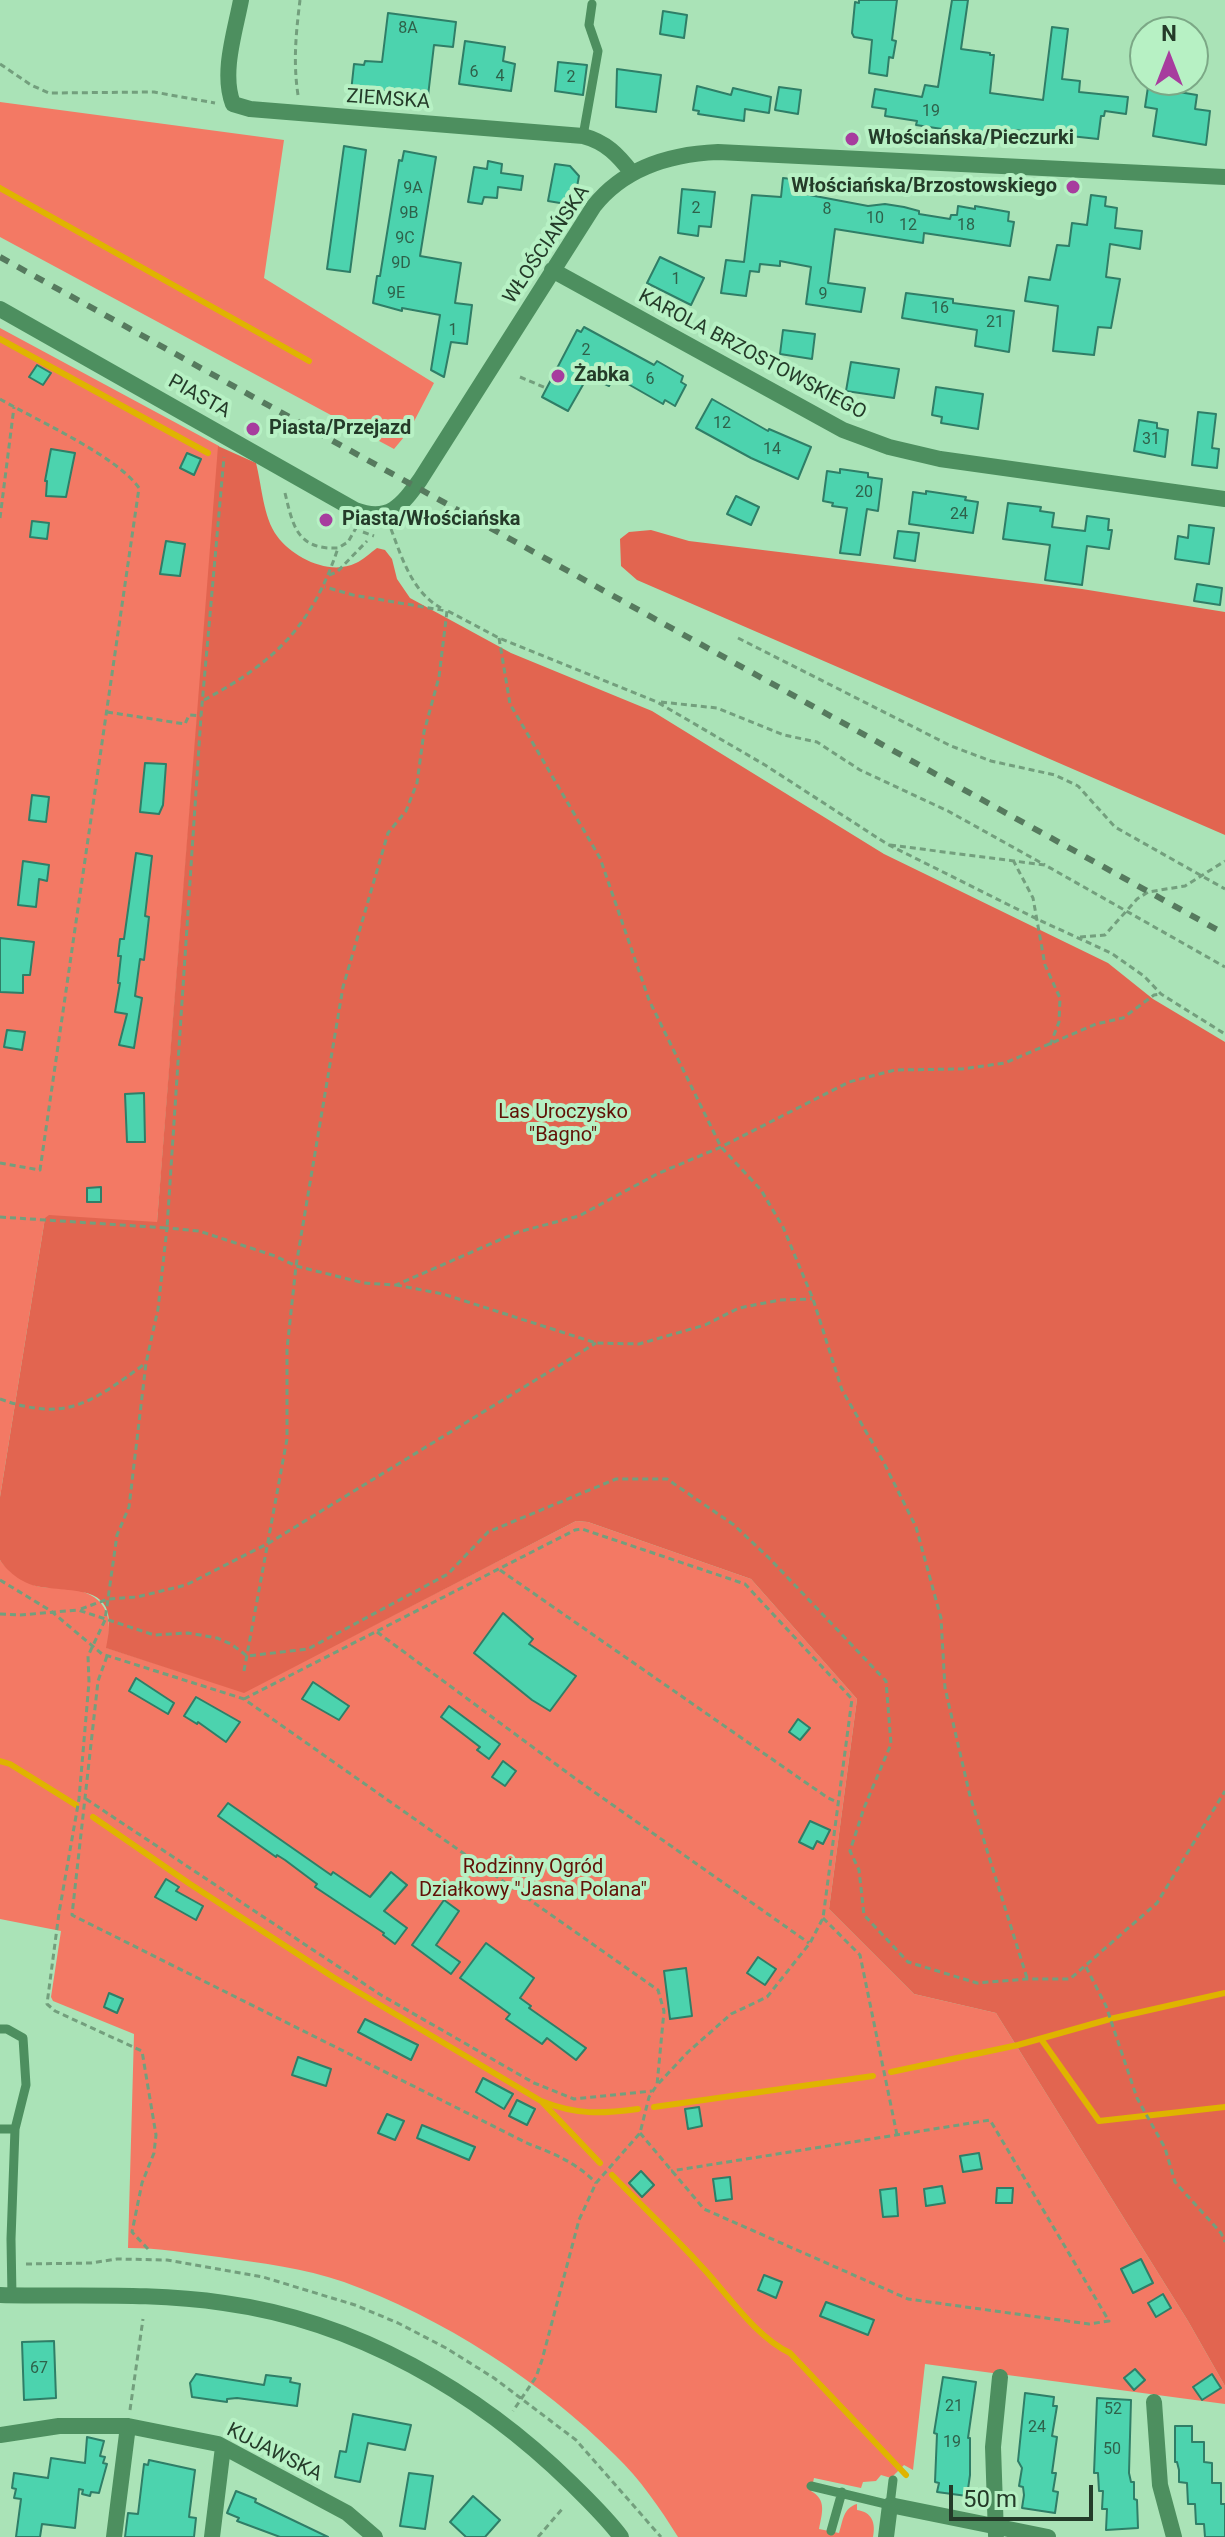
<!DOCTYPE html>
<html>
<head>
<meta charset="utf-8">
<style>
	body { margin:0 }
	#map { position:relative; width:1225px; height:2537px; overflow:hidden; background:#aae3b7; font-family:Roboto,sans-serif }
	canvas { display:block }
	.north { position:absolute; left:1129px; top:16px; width:80px; height:80px; box-sizing:border-box; background:#b7f1c4; border:2px solid #7ca886; border-radius:50%; rotate:0deg; font-size:22px; font-weight:700; line-height:32px; text-align:center; color:#243b29 }
	.north::after { content:''; display:block; margin:auto; width:28px; height:36px; background:#a73d9e; clip-path:polygon(50% 0,100% 100%,50% 72%,0 100%) }
	.scale { position:absolute; left:949px; top:2485px; width:144px; height:36px; box-sizing:border-box; border:4px solid #243b29; border-top:0; padding-left:10px; font-size:24px; line-height:28px; white-space:nowrap; color:#243b29; -webkit-text-stroke:6px #b7f1c4; paint-order:stroke }
</style>
</head>
<body>
<div id="map">
<canvas width="1225" height="2537"></canvas>
<div class="north">N</div>
<div class="scale">50 m</div>
</div>
<script>
const ctx = document.querySelector('canvas').getContext('2d');
ctx.lineJoin = 'round';
function paint(path, color) {
  ctx.fillStyle = color;
  ctx.fill(path, 'evenodd');
}
function strokePath(path, color, width, dash) {
  ctx.strokeStyle = color;
  ctx.lineWidth = width;
  ctx.lineCap = dash ? 'butt' : 'round';
  ctx.setLineDash(dash || []);
  ctx.stroke(path);
}
function write(font, color, halo, rows, align = 'center') {
  ctx.font = font + ' Roboto,sans-serif';
  ctx.lineWidth = 8;
  ctx.setLineDash([]);
  ctx.textBaseline = 'middle';
  ctx.strokeStyle = halo;
  ctx.fillStyle = color;
  for (const [text, x, y, turn = 0] of rows) {
    ctx.save();
    ctx.translate(x, y);
    ctx.rotate((+turn || 0) * Math.PI / 180);
    ctx.textAlign = isNaN(turn) ? turn : align;
    if (halo) ctx.strokeText(text, 0, 0);
    ctx.fillText(text, 0, 0);
    ctx.restore();
  }
}
const green = new Path2D(`
	M0,102L284,140L264,278L434,383L409,431L394,449L0,237Z
	M0,328L219,446L157,1223L45,1218L0,1497Z
	M576,1521L588,1522L751,1579L857,1699L829,1909L914,1994L996,2013L1188,2321L1225,2386V2404L925,2364L913,2470L904,2465L891,2478L881,2475L876,2481L863,2482L861,2488L814,2478L811,2491C827,2500 822,2513 819,2529L839,2533C843,2521 843,2508 857,2504V2510C872,2512 876,2523 873,2537H678C660,2508 640,2479 615,2455C542,2382 442,2317 344,2282C304,2268 260,2263 219,2257C188,2253 159,2248 128,2248L134,2034L53,2001L51,1997L61,1931L0,1919V1560C7,1571 28,1585 41,1587C47,1588 53,1587 59,1587C100,1591 115,1607 107,1648L244,1692Z`);
const forest = new Path2D(`
	M218,446L256,463C262,486 263,517 277,536C293,558 330,576 356,563C363,560 370,553 377,548L385,550L392,559L397,579L410,598L511,653L652,711L884,854L1108,963L1153,999L1225,1042V2386L1188,2321L996,2013L914,1994L829,1909L857,1699L751,1579L588,1522L576,1521L244,1693L106,1648C120,1586 85,1593 41,1587C25,1585 8,1573 0,1560V1497L45,1218L49,1215L157,1222Z
	M651,530L689,541L1082,589L1225,612V835L637,580L621,566L620,539L629,532Z`);
const stream = new Path2D(`
	M0,188L309,361
	M0,339L208,453
	M0,1761L10,1764L76,1805
	M93,1817L190,1884L333,1977L541,2101C577,2115 600,2114 638,2109
	M1041,2039L1099,2121L1225,2107
	M891,2072L1018,2045L1110,2019L1225,1993
	M543,2103L600,2163
	M654,2107L873,2076
	M612,2175C642,2206 674,2236 703,2268C729,2296 755,2336 790,2353L906,2475`);
const building = new Path2D(`
	M859,0H897L892,40L896,41L893,58L889,57L887,76L869,73L872,40L854,37L852,33L855,2L859,3Z
	M952,0H968L961,49L990,53V55H994L990,93L1043,100L1052,27L1068,29L1062,79L1080,81L1079,92L1128,97L1126,114L1105,111L1104,116H1101L1098,139L1015,130L1014,139L981,135L916,125L917,121L885,116L886,109L872,107L875,89L922,97L925,85L938,87Z
	M663,11L687,15L684,38L660,34Z
	M388,13L456,22L453,47L434,45L428,96L368,89V94L351,92L354,64L364,65L365,61L382,62Z
	M465,41L505,47L503,61L515,64L511,91L459,84Z
	M558,62L587,65L583,95L555,91Z
	M617,69L661,75L656,112L616,107Z
	M697,86L731,95L733,88L771,97L769,113L745,109L744,121L698,114L699,111L693,110Z
	M779,87L801,90L798,114L775,110Z
	M1148,87L1197,95L1195,109L1210,111L1206,145L1153,136L1157,109L1145,107Z
	M344,146L366,150L350,272L327,269Z
	M404,151L436,157L420,256L461,263L455,303L472,305L467,344L451,342L444,377L431,370L440,315L402,308V311L373,303L377,276H380L399,160L402,161Z
	M488,161L502,164L501,173L523,176L521,190L498,187L497,198L484,197L482,204L468,202L474,167L487,169Z
	M555,164L570,166L579,176L576,192L566,204L548,201Z
	M783,178L801,180L799,193L868,206L885,204L904,207L919,211V214L950,219L951,215H957L958,206L975,209V206L1009,212L1008,221L1014,222L1010,246L924,233L923,243L835,229L828,283L865,288L861,312L806,304L811,267L780,261V266L760,264L759,272L750,271L746,296L721,293L726,260L744,262L752,195L781,197Z
	M682,189L715,192L711,227L699,226L698,236L678,233Z
	M1091,195L1106,197L1105,206L1117,208L1115,228L1142,231L1140,249L1110,244L1106,277L1120,279L1111,328L1098,327L1094,355L1053,351L1058,306L1025,301L1029,277L1050,280L1057,245L1069,246L1072,223L1087,225Z
	M660,257L704,278L691,305L647,283Z
	M906,293L953,299V303L1014,311L1009,352L975,346L977,330L902,318Z
	M584,327L654,365L657,361L683,376L681,382L686,385L675,406L665,400L663,404L614,376L609,386L588,376L568,411L542,397L577,330L581,332Z
	M783,330L815,334L812,359L780,354Z
	M851,362L899,369L894,398L846,391Z
	M37,365L51,373L43,385L29,377Z
	M936,387L983,394L978,429L941,423L942,417L932,415Z
	M712,399L768,431L769,429L811,447L798,479L751,458L696,428Z
	M1198,412L1216,414L1212,448L1219,449L1217,468L1192,465Z
	M1139,420L1157,423V428L1168,430L1165,457L1134,451Z
	M51,449L75,453L66,497L46,496L47,481H45Z
	M187,453L201,459L194,475L180,468Z
	M840,469L868,473V477L882,479L878,511L867,509L860,555L840,553L847,508L832,506L833,503L823,501L827,471L840,473Z
	M926,491L966,497L965,500L978,502L973,533L909,524L913,492L926,494Z
	M736,496L759,507L751,525L727,514Z
	M1008,503L1041,507L1040,511L1054,513L1052,527L1085,531L1087,516L1109,519L1108,530H1112L1109,549L1087,546L1082,585L1045,580L1050,545L1003,539Z
	M32,521L49,523L47,539L30,537Z
	M1189,525L1214,528L1209,564L1175,559L1178,536L1188,538Z
	M898,531L919,533L915,561L894,558Z
	M166,541L185,544L180,576L160,574Z
	M1197,584L1222,588L1220,605L1194,601Z
	M145,763L166,764L163,805L159,814L140,812Z
	M32,795L49,797L46,822L29,820Z
	M136,853L152,856L145,916L149,917L146,943L144,960L140,959L135,996L142,998L134,1048L119,1045L127,1014L115,1012L120,983H118L121,956H118L120,939H124Z
	M23,861L49,865L47,881L39,879L36,907L18,905Z
	M0,938L34,942L30,975H23V993L0,992Z
	M7,1030L25,1032L22,1050L4,1047Z
	M144,1093L145,1142H127L125,1094Z
	M101,1187V1202H87V1188Z
	M503,1613L533,1639L529,1644L576,1676L550,1711L532,1700L474,1653Z
	M136,1678L174,1703L168,1714L129,1691Z
	M313,1682L349,1706L339,1720L302,1699Z
	M196,1697L240,1722L226,1742L198,1722L197,1724L184,1716Z
	M449,1706L500,1744L489,1759L477,1750L480,1747L441,1717Z
	M798,1719L810,1728L800,1740L789,1732Z
	M503,1761L516,1771L505,1786L492,1777Z
	M228,1803L331,1875L333,1872L370,1897L391,1872L407,1885L384,1911L407,1928L395,1944L383,1935L384,1933L315,1887L317,1884L285,1860L277,1855L276,1857L218,1816Z
	M810,1821L830,1830L823,1844L817,1841L813,1849L799,1842Z
	M166,1879L179,1887L176,1891L203,1906L196,1920L155,1897Z
	M444,1900L459,1911L436,1945L460,1962L451,1974L412,1945Z
	M486,1943L534,1978L520,1998L531,2006L529,2008L586,2048L576,2060L547,2038L542,2044L506,2019L510,2014L460,1978Z
	M758,1957L776,1969L765,1985L747,1973Z
	M686,1968L692,2016L670,2019L664,1971Z
	M109,1993L123,1999L117,2013L104,2007Z
	M365,2019L418,2045L411,2060L358,2032Z
	M298,2057L331,2069L326,2086L292,2075Z
	M483,2078L513,2094L504,2109L476,2092Z
	M517,2100L535,2109L527,2125L509,2116Z
	M699,2107L702,2126L688,2129L685,2109Z
	M387,2114L404,2121L395,2140L378,2133Z
	M422,2125L475,2147L469,2160L417,2138Z
	M979,2153L982,2169L963,2172L960,2156Z
	M641,2171L654,2185L642,2197L629,2183Z
	M730,2177L732,2199L716,2201L713,2179Z
	M942,2186L945,2203L926,2206L924,2189Z
	M896,2188L898,2216L883,2217L880,2190Z
	M997,2188H1013L1012,2203H996Z
	M1141,2259L1153,2283L1133,2293L1121,2269Z
	M764,2275L782,2282L776,2298L758,2290Z
	M1163,2294L1171,2308L1156,2317L1148,2303Z
	M826,2302L874,2320L868,2335L820,2316Z
	M54,2341L56,2398L24,2400L22,2342Z
	M1135,2369L1145,2380L1134,2390L1124,2378Z
	M196,2374L264,2385L266,2375L291,2378L290,2382L300,2384L297,2406L237,2398L227,2399V2402L192,2397L190,2383Z
	M1212,2374L1221,2388L1202,2400L1193,2387Z
	M943,2377L976,2382L968,2438H970V2475L967,2496L937,2492L939,2483L935,2482L937,2434L934,2433Z
	M1025,2393L1054,2397L1053,2406H1057L1052,2436L1057,2437L1052,2473H1056L1053,2491L1058,2492L1055,2513L1022,2508L1024,2495L1023,2487L1019,2486L1022,2468L1018,2461Z
	M1097,2398L1131,2400L1129,2473L1131,2482H1134V2499L1137,2500L1138,2528L1106,2530L1107,2509H1102L1103,2491H1099L1098,2473H1094Z
	M353,2414L411,2425L405,2450L368,2443L360,2482L335,2477L340,2451L346,2452Z
	M1175,2426H1192V2442H1204V2462L1212,2463V2483H1221V2504H1225V2537H1205L1204,2524H1196L1195,2504H1188L1187,2483L1179,2482V2470L1177,2462H1175Z
	M87,2437L104,2441L100,2456L105,2457L103,2463L107,2464L99,2493L91,2492L90,2496L82,2494L83,2490L79,2489L75,2528L42,2524L40,2537H16L21,2499L14,2498L16,2489L12,2488L14,2473L48,2478L51,2458L85,2463Z
	M149,2460L195,2470L189,2517L196,2518L194,2537H125L128,2513L138,2514L144,2464L148,2465Z
	M409,2473L433,2476L425,2529L400,2526Z
	M236,2491L256,2499L255,2502L328,2537H280L237,2521L239,2518L227,2513Z
	M473,2496L500,2520L485,2537H466L450,2522Z`);
const path = new Path2D(`
	M0,64L31,85L49,93L154,92L215,103
	M298,95C293,62 296,33 300,0
	M520,377L546,388
	M0,399C36,420 117,456 139,488L40,1170L0,1163
	M285,493C293,526 297,550 338,548L348,542L356,528
	M0,518L14,407
	M391,529C402,558 412,592 441,608
	M363,532L374,536
	M329,575L337,572L367,541
	M448,611L499,638L657,702L765,765L887,844L1039,920L1111,953L1144,976L1161,994L1225,1034
	M499,638L510,704L600,858L649,1000L721,1147L761,1190L783,1227L813,1299L842,1390L883,1461L916,1527L941,1618L945,1688L970,1796L1027,1978
	M738,638L951,746L991,761L1055,775L1078,786L1115,827L1225,889
	M204,700C275,662 312,626 338,548
	M661,702L717,708L784,735L817,742L860,770L948,811L1045,865
	M107,712L185,724L189,715L201,716
	M890,845L1045,865L1225,967
	M1013,860L1033,898L1045,965L1060,998L1059,1022L1050,1045
	M1080,937L1105,935L1137,899L1148,892L1185,886L1225,861
	M0,1217L167,1228L201,716L224,457
	M396,1285L443,1294L596,1343L639,1344L705,1325L739,1308L780,1300L812,1299
	M0,1399C67,1423 92,1402 146,1363
	M500,1570L828,1798L839,1803
	M0,1580L51,1611L102,1654L244,1699L658,1990L664,2011L657,2085L649,2097L640,2133L596,2183L579,2220L542,2360L536,2377L513,2411
	M81,1609L108,1599L137,1597L186,1585L269,1543L596,1343
	M0,1614L20,1615L78,1610L154,1635L188,1633L217,1638L231,1644L247,1656L308,1649L448,1574L488,1532L616,1479H667L734,1525L770,1559L886,1681L891,1744L864,1808L850,1851L859,1870L864,1915L908,1962L977,1983L1027,1979H1070L1157,1903L1225,1791
	M377,1632L580,1782L809,1943
	M107,1656L98,1681L72,1915L529,2144C555,2154 577,2163 596,2183
	M244,1671L287,1439V1349L296,1266L343,987L388,833L406,811L417,783L424,732L439,677L447,611L353,595L325,587
	M244,1699L575,1530L582,1529L745,1584L852,1699L823,1918L810,1943L767,1997L731,2014L688,2052L658,2084
	M86,1799L381,1995L534,2083L574,2099L652,2091
	M823,1918L860,1955L897,2135
	M1086,1967L1106,2006L1137,2098L1165,2148L1175,2182L1221,2233L1225,2242
	M640,2133L704,2209L908,2299L1089,2324L1109,2321L990,2120L671,2171
	M148,2249L132,2232L142,2183L154,2153L156,2135L142,2051L55,2011L47,2004L59,1913L79,1799L89,1682L88,1656L105,1620L117,1535L129,1507L146,1363L158,1309L167,1228L199,1231L275,1256L296,1266L364,1283L396,1285L518,1232L579,1216L657,1174L721,1147L849,1082L895,1070L962,1069L1005,1063L1096,1024L1123,1018L1154,995L1161,994
	M26,2264L91,2263L117,2259L167,2260L263,2277L355,2305L398,2323L446,2348L494,2378L576,2440L661,2537
	M130,2410L143,2319
	M538,2537L563,2508`);
const service = new Path2D(`
	M583,136L598,51L589,25L592,4
	M0,2029H7L23,2038L26,2085L15,2129H0
	M12,2296L11,2239L15,2129
	M811,2486L890,2505L893,2480
	M831,2531L842,2492`);
const minor = new Path2D(`
	M241,0C235,32 221,73 233,104L250,109L583,136C606,142 618,155 632,173
	M552,270L843,430L889,447L940,459L1225,499
	M0,309L355,510C389,523 402,505 420,480L594,206C625,167 670,154 718,152L1225,177
	M0,2295C75,2297 149,2292 224,2303C356,2321 477,2391 572,2484C589,2501 607,2518 621,2537
	M1154,2402L1160,2485L1174,2537
	M0,2435L59,2426H128L218,2444L347,2513L375,2537
	M996,2535L993,2447L1000,2377
	M114,2537L128,2426
	M212,2537L223,2447
	M886,2537L890,2505L1048,2537`);
const rail = new Path2D(`
	M0,257L1225,934`);
const markers = [
	[852,139,8,"#a73d9e"],
	[1073,187,8,"#a73d9e"],
	[558,376,8,"#a73d9e"],
	[253,429,8,"#a73d9e"],
	[326,520,8,"#a73d9e"]
];
const numberNames = [
	["8A",408,29],
	["6",474,73],
	["4",500,77],
	["2",571,78],
	["19",931,112],
	["9A",413,189],
	["2",696,209],
	["8",827,210],
	["9B",409,214],
	["10",875,219],
	["12",908,226],
	["18",966,226],
	["9C",405,239],
	["9D",401,264],
	["1",676,280],
	["9E",396,294],
	["9",823,295],
	["16",940,309],
	["21",995,323],
	["1",453,331],
	["2",586,351],
	["6",650,380],
	["12",722,424],
	["31",1151,440],
	["14",772,450],
	["20",864,493],
	["24",959,515],
	["67",39,2369],
	["21",954,2407],
	["52",1113,2410],
	["24",1037,2428],
	["19",952,2443],
	["50",1112,2450]
];
const streetNames = [
	["ZIEMSKA",388,100,4],
	["WŁOŚCIAŃSKA",547,245,-56],
	["KAROLA BRZOSTOWSKIEGO",752,355,28],
	["PIASTA",199,397,29],
	["KUJAWSKA",274,2453,27]
];
const poiNames = [
	["Włościańska/Pieczurki",868,139],
	["Włościańska/Brzostowskiego",1057,187,"right"],
	["Żabka",574,376],
	["Piasta/Przejazd",269,429],
	["Piasta/Włościańska",342,520]
];
const parkNames = [
	["Las Uroczysko",563,1113],
	["\"Bagno\"",563,1136],
	["Rodzinny Ogród",533,1868],
	["Działkowy \"Jasna Polana\"",533,1891]
];
paint(green, '#f37964');
paint(forest, '#e26550');
strokePath(stream, '#dfb400', 6);
paint(building, '#4cd3ae');
strokePath(building, '#2f7e67', 2);
strokePath(path, '#739f7d', 3, [6, 4]);
strokePath(service, '#4d8f5f', 9);
strokePath(minor, '#4d8f5f', 16);
strokePath(rail, '#567a5e', 6, [10, 10]);
for (const [x, y, r, color] of markers) {
  const dot = new Path2D();
  dot.arc(x, y, r, 0, 2 * Math.PI);
  ctx.fillStyle = color;
  ctx.fill(dot);
  strokePath(dot, '#b7f1c4', 3);
}
write('16px', '#2e614a', null, numberNames);
write('20px', '#243b29', '#b7f1c4', streetNames);
write('bold 20px', '#243b29', '#b7f1c4', poiNames, 'left');
write('20px', '#611106', '#b7f1c4', parkNames);
</script>
</body>
</html>
